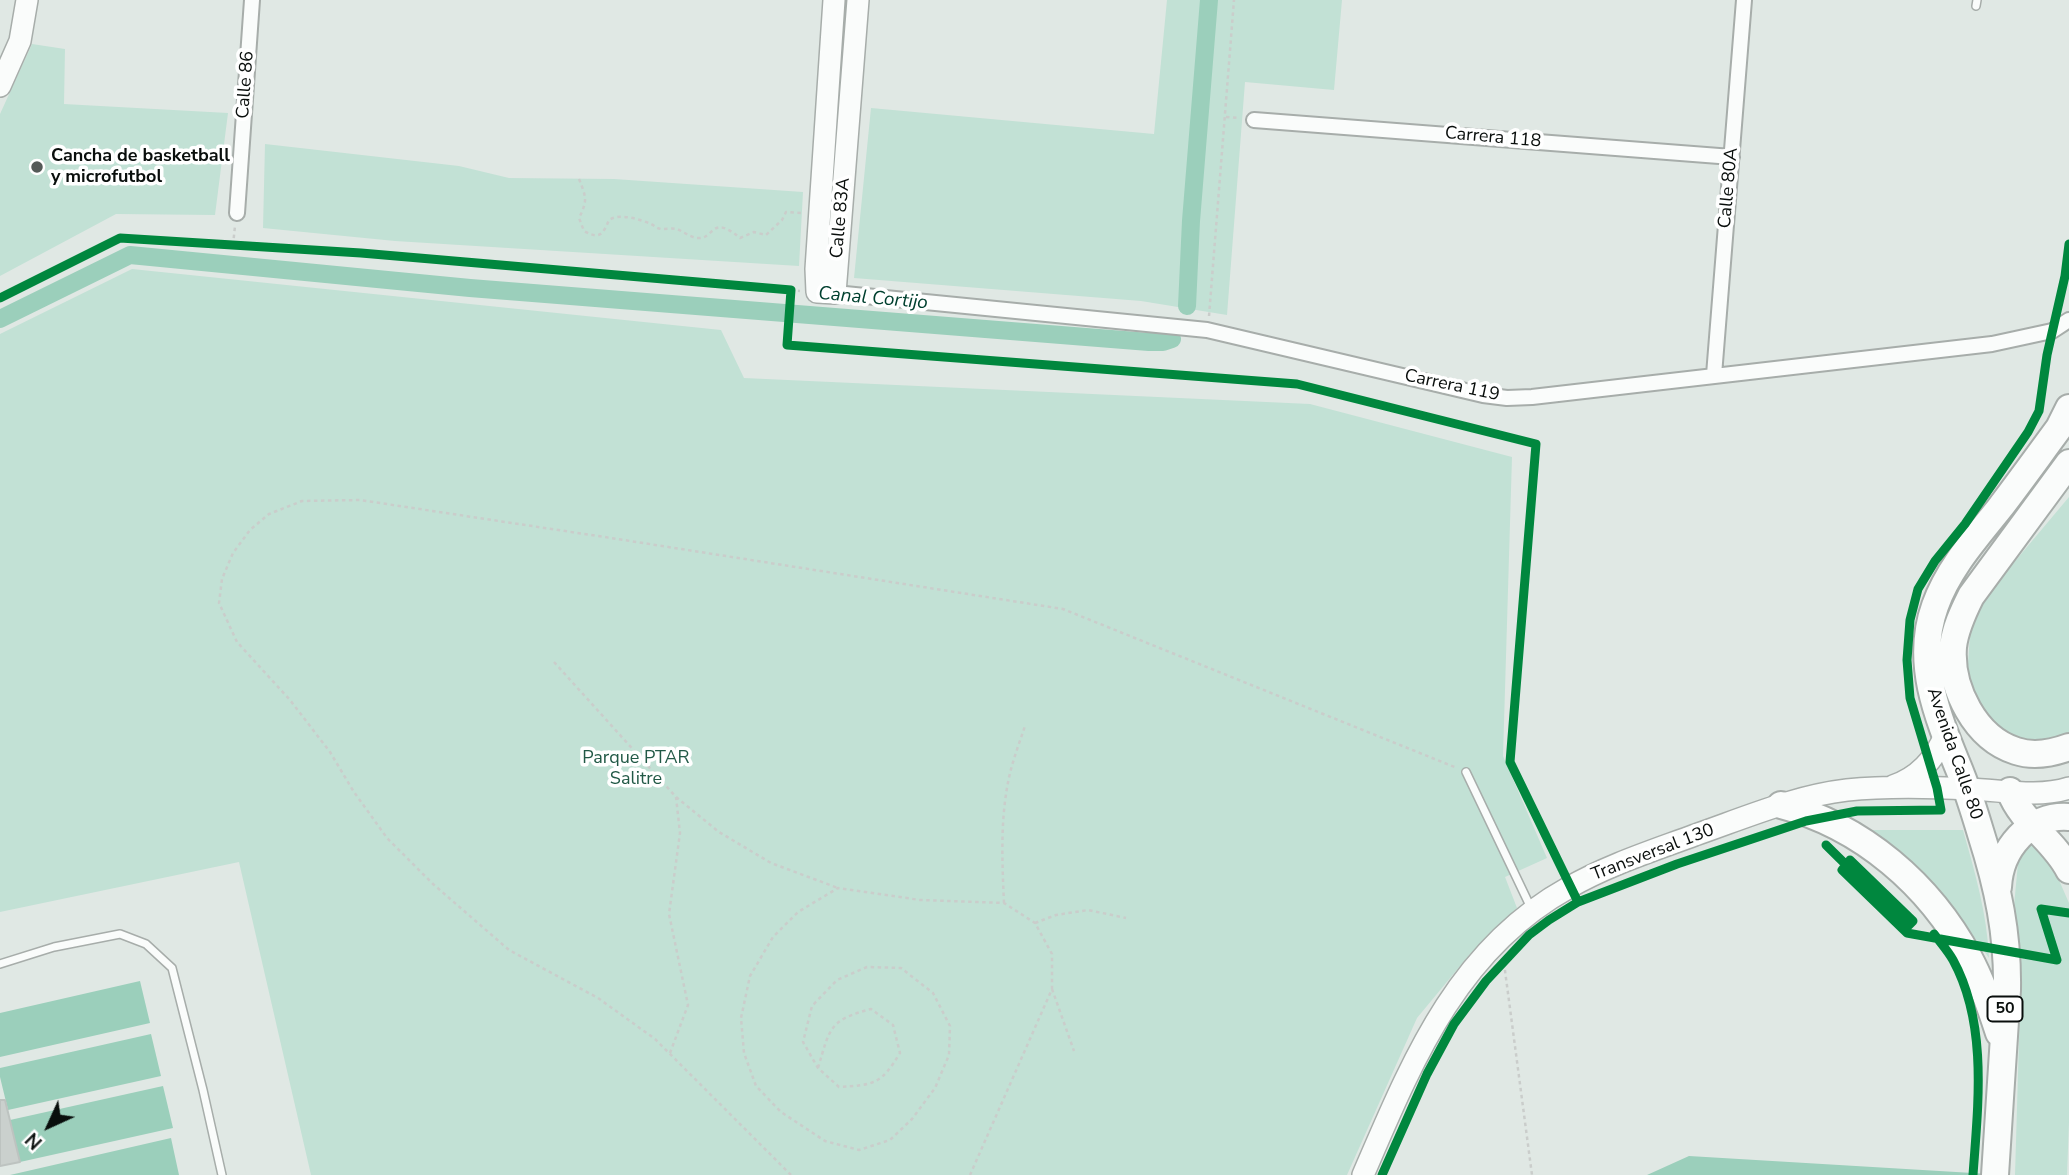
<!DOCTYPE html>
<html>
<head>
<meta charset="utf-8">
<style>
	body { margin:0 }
	#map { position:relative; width:2069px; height:1175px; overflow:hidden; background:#e0e8e4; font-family:"Nunito Sans",sans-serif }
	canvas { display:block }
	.north { position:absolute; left:14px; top:1091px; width:70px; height:70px; -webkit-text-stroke:5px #fff; paint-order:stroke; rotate:225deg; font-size:19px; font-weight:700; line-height:28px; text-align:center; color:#090e0c }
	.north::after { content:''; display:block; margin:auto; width:24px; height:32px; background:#090e0c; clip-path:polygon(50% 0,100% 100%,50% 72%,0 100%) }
</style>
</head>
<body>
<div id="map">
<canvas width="2069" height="1175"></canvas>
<div class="north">N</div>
</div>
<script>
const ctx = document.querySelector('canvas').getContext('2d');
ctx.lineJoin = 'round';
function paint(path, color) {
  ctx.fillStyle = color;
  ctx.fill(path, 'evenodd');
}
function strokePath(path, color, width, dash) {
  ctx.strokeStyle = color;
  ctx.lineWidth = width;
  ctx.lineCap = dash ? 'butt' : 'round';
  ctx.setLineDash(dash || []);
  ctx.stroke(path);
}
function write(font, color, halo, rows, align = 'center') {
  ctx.font = font + ' "Nunito Sans",sans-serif';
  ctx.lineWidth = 7;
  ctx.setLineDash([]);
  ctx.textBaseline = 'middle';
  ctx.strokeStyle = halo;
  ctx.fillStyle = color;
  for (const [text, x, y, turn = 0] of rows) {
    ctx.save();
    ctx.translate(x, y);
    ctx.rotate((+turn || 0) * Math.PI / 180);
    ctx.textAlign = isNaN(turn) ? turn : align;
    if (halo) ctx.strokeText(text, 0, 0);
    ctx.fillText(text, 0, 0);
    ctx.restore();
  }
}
const green = new Path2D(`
	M1167,0H1342L1334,90L1245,82L1227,315L1141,301L854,278L871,108L1154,134Z
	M32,44L65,49L64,104L228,113L215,215L116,214L0,276V114Z
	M265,144L459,166L509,178L614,179L803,192L799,266L395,241L263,228Z
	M132,269L721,330L744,378L1310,404L1512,457L1503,756L1547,858L1505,877L1517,908L1470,954L1417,1018L1347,1175H311L239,862L0,912V334Z
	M2069,497V736L2029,744L1985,721L1967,678L1970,634L1973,618L1995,585Z
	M1864,830H1963C1975,873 1987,913 1989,958L1962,920L1934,888Z
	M2034,842L2055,871L2069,903V1122L2067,1175H2015L2021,972L2018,930L2014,906L2018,863L2022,853Z`);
const water = new Path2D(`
	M140,981L150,1023L0,1057V1013Z
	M151,1034L161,1076L8,1110L0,1077V1068Z
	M163,1086L173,1128L20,1162L10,1120Z
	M171,1138L179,1175H10Z
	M1689,1156L2006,1175H1647Z`);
const canal = new Path2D(`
	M1187,306L1191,221L1209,0
	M0,319L130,255L470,288L1149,342H1163L1172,339`);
const building = new Path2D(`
	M0,1100H5L20,1162L0,1166Z`);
const path = new Path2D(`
	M1226,117L1240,118
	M579,179C586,197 588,200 579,218L584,231C600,240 603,234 609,220C620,213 639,219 651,224C655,226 656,228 661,229C666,229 672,228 677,229C684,232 690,237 697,238C715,240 710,213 740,238L754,232L766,235L782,220L786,212L801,213
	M233,245L235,226
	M791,290L800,291
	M1209,316L1234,0
	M554,662L676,797L719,832L771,863L838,888
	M1828,847L1908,926
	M1004,903C1002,859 1000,816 1010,773C1014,757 1020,741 1025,726
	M1035,923L1056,915L1088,910L1126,918
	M1504,963L1532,1175
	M1052,989L1074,1051
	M670,1053L688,1005L669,914L680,833L676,797
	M818,1068C830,1028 829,1020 871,1009L893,1025L900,1053C881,1084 875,1085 839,1087L818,1068L803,1042L812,1006L837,980L867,967L901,968L933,993L950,1026L949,1055L935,1088L912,1119L890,1140L859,1150L825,1141L781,1112L756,1086L744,1053L741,1018L750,976L773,937L798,912L838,888L920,900L1004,903L1035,923L1052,954V989L970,1175
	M791,1175L655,1039L598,998L509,950L433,884L387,838L354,792L330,752L290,700L237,642L219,603L222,579L233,553L250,530L269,514L302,501L360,500L611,538L1063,609L1457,768`);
const lane = new Path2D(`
	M1976,6L1977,0
	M1466,772L1532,910
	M0,964L54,947L120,934L146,944L172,968L203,1090L222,1175`);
const street = new Path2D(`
	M1254,120L1732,157
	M237,213L252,0
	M835,293L1207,330L1483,395L1507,398L1532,397L1992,344L2052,331L2069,320
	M1714,375L1744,0`);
const secondary = new Path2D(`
	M834,0L816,269L817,292L835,293L858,0
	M0,86L20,41L27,0
	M1893,786C1919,777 1935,759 1945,735
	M1363,1175C1411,1064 1456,950 1568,888C1608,865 1652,851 1695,835C1744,818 1795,796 1847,790C1887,786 1929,787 1969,789C2002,790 2037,798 2069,788`);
const highway = new Path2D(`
	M2069,463L1971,596C1963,612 1955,629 1953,647C1950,688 1975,738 2016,751C2034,757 2053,753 2069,747
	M2010,791C2022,823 2054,840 2069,870
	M1781,805C1862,826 1930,885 1969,958C1982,982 1991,1008 1999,1033
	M1998,887C2000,849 2029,814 2069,817
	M1995,1175L2007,990C2008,934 1998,887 1981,834C1975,814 1969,794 1961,774C1939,720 1914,664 1935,606C1948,569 1975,539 1999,509C2019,483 2039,455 2059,428L2069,408`);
const pathBridge = new Path2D(`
	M1908,926L1913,921L1850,860L1842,870L1907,933L2057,960L2041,909L2069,913`);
const cycleway = new Path2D(`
	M0,298L120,238L361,253L791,290L787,345L1297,384L1536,444L1510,762L1578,902
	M1826,845L1908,926L1913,921L1850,860L1842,870L1907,933L2057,960L2041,909L2069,913
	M1934,934C1940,942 1948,951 1953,960C1988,1024 1978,1105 1973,1175
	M1382,1175L1427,1074L1454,1024L1486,981L1529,935L1549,920L1578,902L1677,864L1806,821L1857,811L1941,810L1937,788L1910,698L1907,660L1910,620L1918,589L1935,561L1965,524L2028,432L2039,411L2047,355L2065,276L2069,244`);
const markers = [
	[37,167,7,"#545a58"]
];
const shields = [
	[2005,1009,35]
];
const shieldNames = [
	["50",2005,1009]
];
const streetNames = [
	["Calle 86",246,85,-86],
	["Carrera 118",1493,138,5],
	["Calle 80A",1729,188,-85],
	["Calle 83A",841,218,-85],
	["Carrera 119",1452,386,12],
	["Avenida Calle 80",1954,754,71],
	["Transversal 130",1653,853,-21]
];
const poiNames = [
	["Cancha de basketball",51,157],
	["y microfutbol",51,178]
];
const parkNames = [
	["Parque PTAR",636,759],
	["Salitre",636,780]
];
const waterNames = [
	["Canal Cortijo",873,299,5]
];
paint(green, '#c2e1d5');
paint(water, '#9bcfbb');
strokePath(canal, '#9bcfbb', 18);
paint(building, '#cad0cd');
strokePath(building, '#bdc3c0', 2);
strokePath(lane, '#a7adaa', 10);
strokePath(street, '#a7adaa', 18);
strokePath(secondary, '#a7adaa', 24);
strokePath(highway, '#a7adaa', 30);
strokePath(path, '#cacdcb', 2.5, [3.5, 3.5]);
strokePath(lane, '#fafcfb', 7);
strokePath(street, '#fafcfb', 14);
strokePath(secondary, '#fafcfb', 21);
strokePath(highway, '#fafcfb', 26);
strokePath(pathBridge, '#cacdcb', 2.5, [3.5, 3.5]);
strokePath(cycleway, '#00873e', 9);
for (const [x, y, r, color] of markers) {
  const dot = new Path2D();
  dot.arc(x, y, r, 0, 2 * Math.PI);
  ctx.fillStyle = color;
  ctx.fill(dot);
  strokePath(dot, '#fff', 2.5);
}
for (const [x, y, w] of shields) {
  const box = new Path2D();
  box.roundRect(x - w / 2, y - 12.5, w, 25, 5);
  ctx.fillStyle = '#fff';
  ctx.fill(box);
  strokePath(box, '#090e0c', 2);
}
write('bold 16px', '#090e0c', null, shieldNames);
write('18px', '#090e0c', '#fff', streetNames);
write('bold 18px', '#090e0c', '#fff', poiNames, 'left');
write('18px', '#215946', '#fff', parkNames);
write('italic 19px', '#00402f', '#fff', waterNames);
</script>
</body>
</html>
